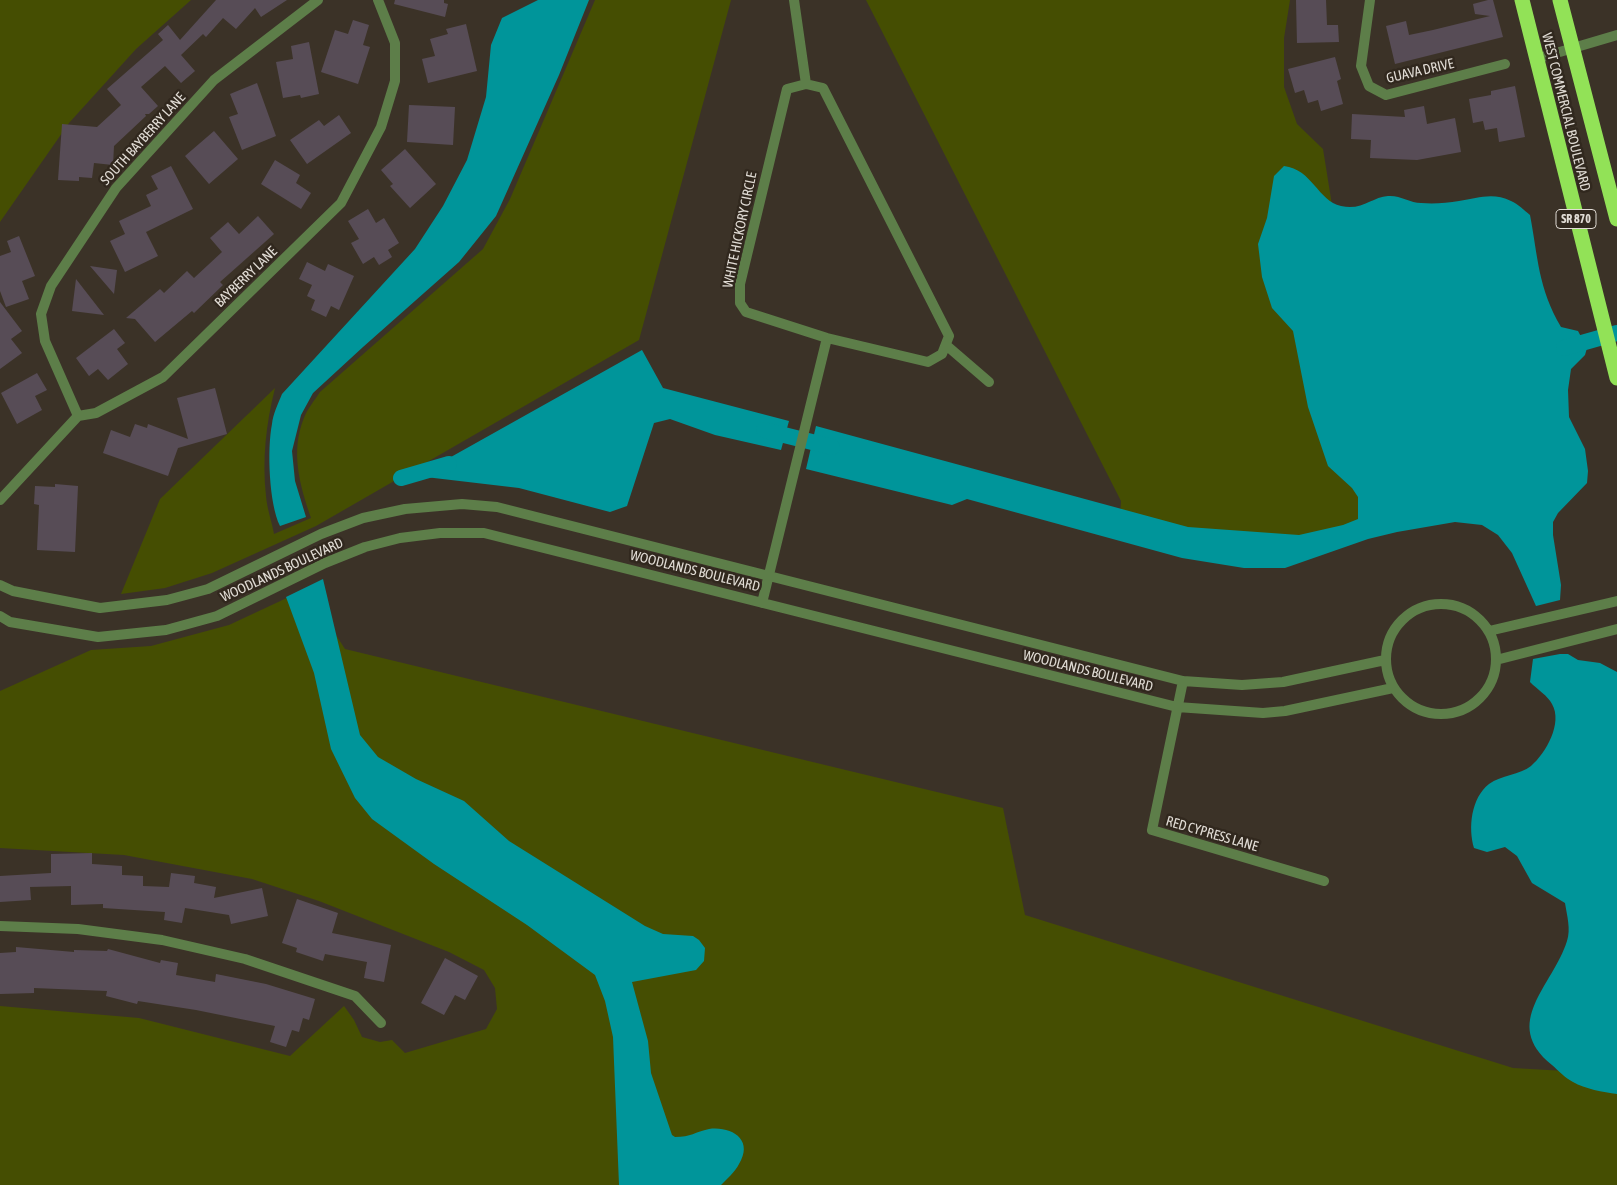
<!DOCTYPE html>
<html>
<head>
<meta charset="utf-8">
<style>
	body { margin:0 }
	canvas { display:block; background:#3b3227 }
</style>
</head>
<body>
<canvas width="1617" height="1185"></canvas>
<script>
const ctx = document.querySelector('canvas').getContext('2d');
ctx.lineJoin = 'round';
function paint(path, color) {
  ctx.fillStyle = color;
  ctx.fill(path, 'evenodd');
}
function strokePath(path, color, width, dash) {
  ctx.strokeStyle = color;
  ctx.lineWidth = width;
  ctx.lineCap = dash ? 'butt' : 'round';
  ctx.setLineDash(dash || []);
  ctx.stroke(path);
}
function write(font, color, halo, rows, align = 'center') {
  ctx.font = font + ' "Asap Condensed",sans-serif';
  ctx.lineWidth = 5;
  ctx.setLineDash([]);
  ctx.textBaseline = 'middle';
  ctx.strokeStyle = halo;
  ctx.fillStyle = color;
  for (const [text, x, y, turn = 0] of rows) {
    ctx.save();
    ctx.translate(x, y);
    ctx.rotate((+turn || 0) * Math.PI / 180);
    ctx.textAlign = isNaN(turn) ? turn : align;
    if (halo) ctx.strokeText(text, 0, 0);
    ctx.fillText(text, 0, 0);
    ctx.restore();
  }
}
const green = new Path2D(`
	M0,0H191L136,49L69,123L0,222Z
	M595,0H731L639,340L316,526L212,573L165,588L121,594L160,499L275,388C266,424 262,459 266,496C267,509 272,522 274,534L311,518C300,486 290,452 304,418C307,409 315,400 320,392L483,249L510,199Z
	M866,0H1290L1284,38V87L1297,124L1323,149L1382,517L1313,548L1120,519L1121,501Z
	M306,589L345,649L1003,808L1025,915L1513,1068L1617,1074V1185H0V1006L139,1018L290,1056L344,1006L354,1020L362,1037L380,1042L392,1040L405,1053L486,1029L497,1009L495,988L484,970L449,952L319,901L252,879L124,855L0,848V691L91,650L151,646L229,625Z`);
const water = new Path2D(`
	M538,0H589L559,75L496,216L459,262L363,347L313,393L301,415L292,451L295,481L306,517L280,526C269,504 267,449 272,424C273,414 278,404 282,394L415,249L443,206L467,160L486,97L491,45L502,18Z
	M1284,166C1312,169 1318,201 1341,206C1362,211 1372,197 1388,196C1400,195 1410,203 1421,203C1434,204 1447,203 1459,201C1478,198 1493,192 1511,201C1518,204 1524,210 1530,215C1538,257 1538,288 1561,327L1578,331L1587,348L1585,355L1571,369L1568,390L1569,417L1585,449L1588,471L1587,483L1558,513L1553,522V535L1561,585L1560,600L1536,606L1512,553L1498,535L1482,525L1455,522L1397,532L1368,539L1285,568H1244L1182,558L967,499L952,505L806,469L816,426L1188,527L1299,535L1343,525L1358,519V497L1352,488L1328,466L1308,407L1293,331L1272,308L1262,277L1258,244L1267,218L1274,176Z
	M642,350L663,388L789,421L781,450L715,435L670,419L654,423L627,506L610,512L519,488L417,476Z
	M323,579L360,735L378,757L416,779L464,801L509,841L645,926L663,934L693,936L699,940L705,948L704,961L696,970L632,982L648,1041L651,1073L672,1135L675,1137C691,1137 695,1132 709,1129C732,1126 754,1140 739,1164C735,1172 727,1179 721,1185H619L613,1037L605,1001L595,975L527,925L434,864L372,819L355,798L331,749L314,673L286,597Z
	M1560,654H1568L1578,660L1600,663L1617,672V1094C1603,1092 1585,1089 1573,1082C1565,1078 1559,1071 1552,1065C1500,1023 1553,986 1567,941C1571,929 1567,916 1565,903L1532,883L1517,856L1505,847L1487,852L1474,848C1468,828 1471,798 1489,784C1501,775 1520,775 1531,766C1546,753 1563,723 1552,704C1548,696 1537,689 1530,682L1533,659Z`);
const canal = new Path2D(`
	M1564,348L1617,333
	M764,430L832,447
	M401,478L449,464`);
const building = new Path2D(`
	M216,0H287L261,17L255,8L236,29L223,18L206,37L203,34L181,55L195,71L181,83L165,66L141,87L158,106L149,114H145L146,116L114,146L113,165L94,163L92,178L79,177V181L58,180L62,124L97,127L121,105L107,89L163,40L158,34L168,25L180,40Z
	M395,0H444V3L448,4L445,17L394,4Z
	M1296,0H1326L1327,25H1338L1339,42L1297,43Z
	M1488,0H1493L1503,37L1395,64L1386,26L1406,21L1409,35L1433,30L1490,16L1475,14L1473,4Z
	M353,20L369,25L363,45L370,47L358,84L321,72L335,30L348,34Z
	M466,24L477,71L428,83L422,59L435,56L430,39L448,34L446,29Z
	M309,42L319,94L301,98L300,95L283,98L276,62L293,59L291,46Z
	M1335,57L1341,79L1337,81L1343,104L1321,111L1318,100L1308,103L1304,90L1295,93L1288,69Z
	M257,83L276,136L242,150L229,117L238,114L230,94Z
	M1515,86L1525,137L1499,142L1497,128L1485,130L1483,121L1473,123L1469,99L1491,95V91Z
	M409,105L455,107L453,145L407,142Z
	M1424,106L1427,124L1455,118L1461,152L1417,160L1370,158L1371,140L1351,139L1352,114L1405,117L1404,110Z
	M339,115L351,133L307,164L290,140L319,120L324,126Z
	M214,131L238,159L209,184L185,156Z
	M405,149L436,184L410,208L390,186L393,184L381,170Z
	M275,160L300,175L296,183L311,193L301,209L261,184Z
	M171,166L193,209L146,232L158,256L125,272L110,241L125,234L119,221L151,206L146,195L158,189L151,176Z
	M368,209L376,223L384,218L399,243L388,250L392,257L379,265L374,257L363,264L351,243L359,239L348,221Z
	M258,216L274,234L220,282L223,285L194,313L192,311L155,342L135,319L126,318L160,289L164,293L187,271L194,278L222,252L210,238L228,222L239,234Z
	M19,236L35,276L22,281L29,299L6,307L0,291V256L11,252L7,241Z
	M307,262L325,271L328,264L354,276L339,310L331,306L326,317L311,310L315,300L307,296L312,285L299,279Z
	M90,266L117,270L114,294Z
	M76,279L104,315L72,311Z
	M0,302L22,331L11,339L22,353L0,369Z
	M114,329L125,343L117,349L128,364L108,380L98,369L89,376L76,358Z
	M37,373L47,390L35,396L42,410L17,424L1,393Z
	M215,388L227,434L178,448L168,476L103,453L111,430L130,437L135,424L147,428L148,424L188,439L177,398Z
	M55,484L78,486L75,552L37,550L39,505L34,504L35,486L55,487Z
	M92,853V864L122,866V875L143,876V886L169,887L171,873L195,876L194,883L216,887L214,898L262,888L268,916L231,924L229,915L185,908L182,923L164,920L165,912L103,908V904L71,905V886L30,887L31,900L0,902V876L51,873V854Z
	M297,899L338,913L332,933L391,945L384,982L364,978L367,962L325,954L323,961L296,952L297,948L282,943Z
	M16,947L74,952V950L107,951L108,949L160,963L161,960L178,963L176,975L215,982L216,974L266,984L315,999L309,1020L303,1018L299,1032L292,1030L286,1047L270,1042L275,1026L196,1010L138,1001L137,1004L106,996L107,991L34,988V993L0,994V953L16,952Z
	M445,958L478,976L465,1000L455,995L444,1015L421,1003Z`);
const street = new Path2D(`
	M794,0L806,84
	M1370,0L1361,66L1369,86L1386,95L1505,64
	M1536,59L1617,35
	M806,84L823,88L949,336L942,354L928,362L827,338L746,312L740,303V284L787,89Z
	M946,345L989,382
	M78,416L45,341L41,314L51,286L116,188L214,80L318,0
	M0,500L78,416L96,413L163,377L341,203L381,127L395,81V43L378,0
	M0,585L13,591L100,608L167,600L208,589L321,534L363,518L405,509L462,504L497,507L1183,681L1242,685L1283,682L1385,660
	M762,603L827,338
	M1386 659a55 55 0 1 1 110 0a55 55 0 1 1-110 0Z
	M0,616L10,622L98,637L166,630L217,616L325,563L365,547L400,538L440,533H484L1177,707L1263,713L1285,711L1393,688
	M1489,631L1617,601
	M1496,660L1617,629
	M1183,681L1152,830L1324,881
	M0,926L78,929L162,940L245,959L355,996L381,1023`);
const highway = new Path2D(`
	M1522,0L1617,378
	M1560,0L1617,219`);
const shields = [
	[1576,219,40]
];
const shieldNames = [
	["SR 870",1576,219]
];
const streetNames = [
	["GUAVA DRIVE",1420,71,-13],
	["WEST COMMERCIAL BOULEVARD",1566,112,76],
	["SOUTH BAYBERRY LANE",143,139,-48],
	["WHITE HICKORY CIRCLE",740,230,-78],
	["BAYBERRY LANE",246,277,-44],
	["WOODLANDS BOULEVARD",282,570,-25],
	["WOODLANDS BOULEVARD",695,571,14],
	["WOODLANDS BOULEVARD",1088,671,14],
	["RED CYPRESS LANE",1212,834,16]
];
paint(green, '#454e02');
paint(water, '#00959a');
strokePath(canal, '#00959a', 16);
paint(building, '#574c56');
strokePath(street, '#5d7e49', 10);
strokePath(highway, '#92e257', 15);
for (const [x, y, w] of shields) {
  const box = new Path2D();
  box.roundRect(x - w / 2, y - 9.5, w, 19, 4);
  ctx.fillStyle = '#31281e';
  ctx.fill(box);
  strokePath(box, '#e1dcd5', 1);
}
write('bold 12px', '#e1dcd5', null, shieldNames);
write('14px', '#e1dcd5', '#31281e', streetNames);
</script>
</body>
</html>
